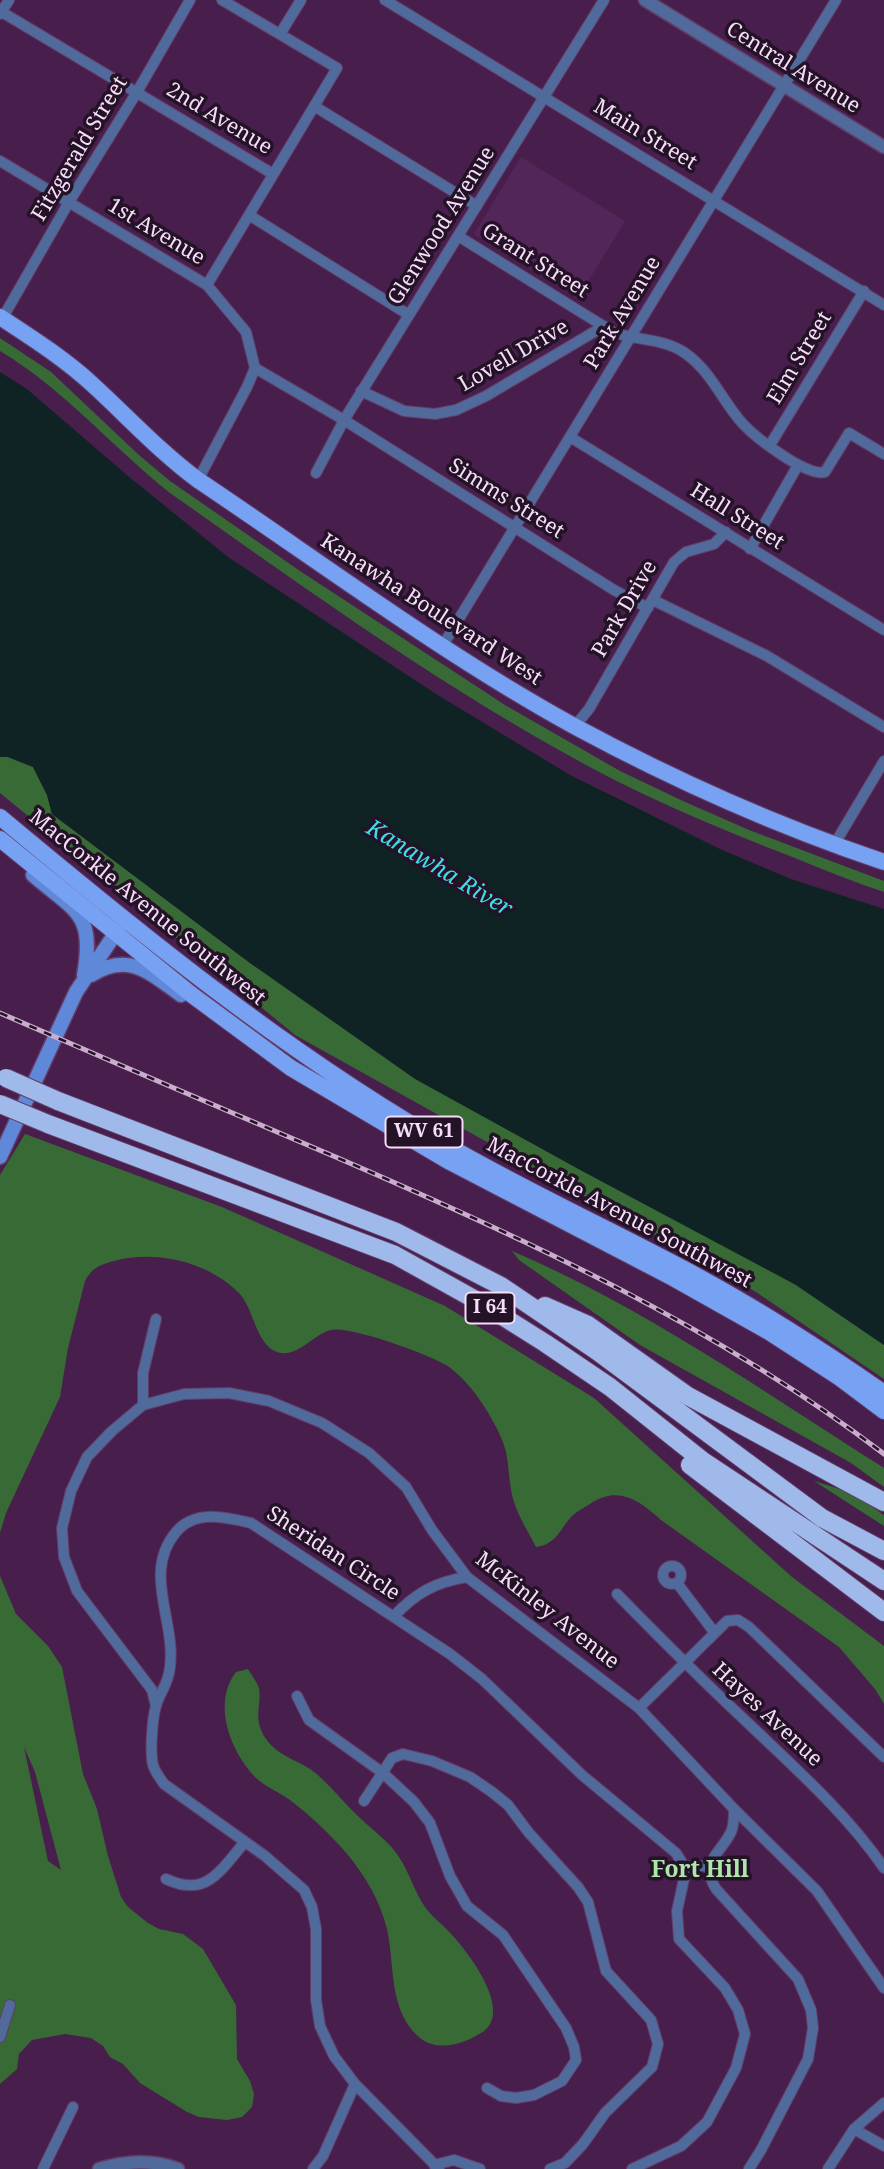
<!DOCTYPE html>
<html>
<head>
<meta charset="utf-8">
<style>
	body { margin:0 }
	canvas { display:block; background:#471e4c }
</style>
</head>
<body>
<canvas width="884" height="2169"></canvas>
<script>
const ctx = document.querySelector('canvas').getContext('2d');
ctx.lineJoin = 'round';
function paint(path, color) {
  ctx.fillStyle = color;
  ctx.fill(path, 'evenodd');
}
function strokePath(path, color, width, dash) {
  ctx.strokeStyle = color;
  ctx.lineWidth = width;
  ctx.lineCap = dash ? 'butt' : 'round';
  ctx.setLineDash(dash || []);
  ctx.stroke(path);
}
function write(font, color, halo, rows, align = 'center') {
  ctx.font = font + ' "Noto Serif",serif';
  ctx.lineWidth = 7;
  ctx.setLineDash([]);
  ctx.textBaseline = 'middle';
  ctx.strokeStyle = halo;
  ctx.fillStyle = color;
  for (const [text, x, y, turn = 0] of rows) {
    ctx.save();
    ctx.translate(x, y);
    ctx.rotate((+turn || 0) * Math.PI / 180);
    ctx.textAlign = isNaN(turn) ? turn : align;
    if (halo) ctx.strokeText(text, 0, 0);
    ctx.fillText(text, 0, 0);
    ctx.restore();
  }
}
const built = new Path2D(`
	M521,157L625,221L578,298L474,234Z`);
const green = new Path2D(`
	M0,338L51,372L140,456L170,481L300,571L505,705L620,771L683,801L749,830L884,881V892C854,882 824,870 795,858C714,827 634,793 559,750C425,675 295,581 170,493C112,447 64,389 0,351Z
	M0,757H8L33,767L47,795L52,814L250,963L796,1285L884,1345V1379L756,1292L295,1035L0,793Z
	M25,1134L222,1207L445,1306L594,1398L792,1577L884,1646V1704L875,1689L839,1647L661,1520C639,1500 618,1485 590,1504C584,1508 577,1511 572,1516C559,1530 557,1544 536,1547C528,1531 518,1516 513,1499C509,1483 509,1467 506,1452C502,1433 482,1401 470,1387C464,1380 454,1370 446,1365C428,1354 349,1325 330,1330C313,1335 296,1359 277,1352C255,1344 254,1307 238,1292C206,1261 155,1250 114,1261C99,1265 92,1268 85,1281L68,1348L60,1397L6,1513L0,1533V1175Z
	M512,1251C643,1307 761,1390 881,1466L884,1468V1487L851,1463L640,1345L519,1260Z
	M814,1481L852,1493L884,1515V1526Z
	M0,1576L16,1614L48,1646L62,1667L83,1774L97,1809L108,1856L121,1897L128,1907L148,1923L159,1929L183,1934L203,1949L236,2005L237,2059L250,2081L254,2094L252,2107L242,2117L227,2120L199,2117L187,2112L140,2083L123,2064L110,2057L103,2046L91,2038L65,2034L32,2040L19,2054L17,2069L0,2084ZM24,1747L35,1772L61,1870L48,1861Z
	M248,1669C251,1674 257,1682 259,1688C262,1706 252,1718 266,1739C280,1759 305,1761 321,1778C334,1790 345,1804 358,1816C372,1830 389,1841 399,1857C409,1872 414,1890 423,1904C430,1916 443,1924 452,1935C469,1953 512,2010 484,2031C467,2043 438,2053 420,2038C388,2011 395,1965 387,1929C380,1901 366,1877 348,1855C331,1835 311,1816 290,1800C279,1792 265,1787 255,1777C230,1751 212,1703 236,1672Z`);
const water = new Path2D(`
	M0,372L27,389L128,476L228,557L436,694L570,775L720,849L791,879L884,909V1345L796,1285L582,1171L415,1079L250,963L52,814L47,795L33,767L8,757H0Z`);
const minor = new Path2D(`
	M385,0L884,305
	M0,11L273,174
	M0,14L9,0
	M280,34L301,0
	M314,106L477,206
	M0,161L207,285L246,332L255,368L247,387L198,480
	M249,215L409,315
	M458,236L613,332C637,341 663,338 685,353C712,372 722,401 743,424C756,438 807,477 825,472L849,433L884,454
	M207,285L337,68L222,0
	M2,319L69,202L137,92L190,0
	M255,368L344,420L614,590L648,608
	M361,391L404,411L435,414L456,410L486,396L604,326
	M570,437L884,630
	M770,445L864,291
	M316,473L344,420L604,0
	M750,549L798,465
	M653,600L767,656L884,727
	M443,645L836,0
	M575,726L589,709L674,562L686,552L714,544L726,532
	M834,845L884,761
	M143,1405V1373L156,1319
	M663 1575a9 9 0 1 1 18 0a9 9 0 1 1-18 0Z
	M677,1583L714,1632
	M617,1594C660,1638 703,1681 748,1723C796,1769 846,1813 884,1868
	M394,1616C416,1593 435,1582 467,1577
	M297,1696L309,1720L383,1773L414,1802L430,1823L450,1876L467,1906L503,1935L566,2028L574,2047L576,2060L562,2081L534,2095L516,2098L501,2096L487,2088
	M156,1706L152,1690L77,1591L64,1557L62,1528L71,1491L87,1457L112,1431L143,1405L184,1394L229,1393L269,1401L322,1423L369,1453L406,1487L432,1530L467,1577L639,1708L734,1809L817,1891L884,1988
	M639,1708L727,1621L738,1620L749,1627L884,1757
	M364,1801L392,1758L403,1754L432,1761L470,1777L492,1792L508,1805L529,1833L578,1887L588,1902L606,1971L651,2020L658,2044L652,2067L605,2113L583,2144L565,2163L550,2169
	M734,1809C734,1817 734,1826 731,1832C720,1855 699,1861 716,1889L798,1979L811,2010L813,2028L808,2059L761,2150L749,2169
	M684,1866H709
	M166,1879C206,1898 220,1871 244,1843
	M0,2037L10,2005
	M854,2129L884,2146
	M434,2165L454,2160L480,2169
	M43,2169L73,2107
	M313,2169L323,2156L355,2084
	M439,2169L355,2084L334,2056L320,2026L316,2000V1929L312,1907L304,1890L265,1856L164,1784C160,1778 155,1772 153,1765C150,1753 152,1719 156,1706C160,1691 168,1686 170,1667C176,1620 142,1573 176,1532C195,1509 226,1517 251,1523L450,1654L482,1679L582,1775L676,1853L684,1866V1879L677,1911L679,1939L725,1988L738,2010L745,2034L736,2068L707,2122L681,2146L632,2169
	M828,2169L854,2129L884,2103`);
const tertiary = new Path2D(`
	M645,0L884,147
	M99,2169C125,2161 152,2159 178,2169`);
const secondary = new Path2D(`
	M33,875C76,912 95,913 84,975
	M91,975C129,951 150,973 181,995
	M0,1157L76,992L121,925`);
const primary = new Path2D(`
	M0,317C32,338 65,359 93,385C128,417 159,451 198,480C322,563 443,654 574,726C674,780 777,826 884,862
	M0,817C139,933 279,1047 436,1139C521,1189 612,1230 699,1277C763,1312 824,1351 884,1393
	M0,839L192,995L291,1068L450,1162L673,1278L769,1332L840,1378L884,1411`);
const motorway = new Path2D(`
	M58,1101L396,1232L501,1286L597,1351L822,1518L884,1551
	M48,1124L395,1255L483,1304L545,1343L610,1387L703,1461L884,1581
	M545,1306L588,1325L688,1396L884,1502
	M690,1465L884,1612`);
const rail = new Path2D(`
	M0,1013C110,1061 221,1108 331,1155C524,1238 716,1326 884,1454`);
const motorwayBridge = new Path2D(`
	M6,1078L58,1101
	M0,1104L48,1124`);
const shields = [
	[424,1132,77],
	[490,1308,49]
];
const shieldNames = [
	["WV 61",424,1132],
	["I 64",490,1308]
];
const streetNames = [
	["Central Avenue",793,68,32],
	["2nd Avenue",219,119,31],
	["Main Street",645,135,31],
	["Fitzgerald Street",80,149,-59],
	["Glenwood Avenue",442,226,-58],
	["1st Avenue",156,232,31],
	["Grant Street",535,261,32],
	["Park Avenue",623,313,-59],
	["Lovell Drive",514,356,-30],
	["Elm Street",800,358,-59],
	["Simms Street",506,499,32],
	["Hall Street",737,517,32],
	["Park Drive",625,609,-60],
	["Kanawha Boulevard West",431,610,33],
	["MacCorkle Avenue Southwest",147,908,39],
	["MacCorkle Avenue Southwest",619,1213,28],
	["Sheridan Circle",333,1554,33],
	["McKinley Avenue",547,1611,38],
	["Hayes Avenue",767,1715,43]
];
const waterNames = [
	["Kanawha River",439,869,31]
];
const neighbourhoodNames = [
	["Fort Hill",700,1870]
];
paint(built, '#532659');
paint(green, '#386a35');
paint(water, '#0f2325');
strokePath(minor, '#633d68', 12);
strokePath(tertiary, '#633d68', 15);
strokePath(secondary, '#633d68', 17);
strokePath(primary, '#633d68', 18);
strokePath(motorway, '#633d68', 20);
strokePath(minor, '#506a9c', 10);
strokePath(tertiary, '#506a9c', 12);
strokePath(secondary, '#6088d8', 14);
strokePath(primary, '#77a1f3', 16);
strokePath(motorway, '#9fb9ea', 18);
strokePath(rail, '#caaccd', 5);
strokePath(rail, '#241226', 2.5, [8]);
strokePath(motorwayBridge, '#633d68', 20, []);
strokePath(motorwayBridge, '#9fb9ea', 18);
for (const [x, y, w] of shields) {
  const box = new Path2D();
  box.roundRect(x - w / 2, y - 15.5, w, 31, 5);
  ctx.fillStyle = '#241226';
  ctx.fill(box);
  strokePath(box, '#f6ddf9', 2);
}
write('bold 19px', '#f6ddf9', null, shieldNames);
write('21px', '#f6ddf9', '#241226', streetNames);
write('italic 23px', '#3ddde9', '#241226', waterNames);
write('bold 23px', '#afe7ab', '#241226', neighbourhoodNames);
</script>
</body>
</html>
